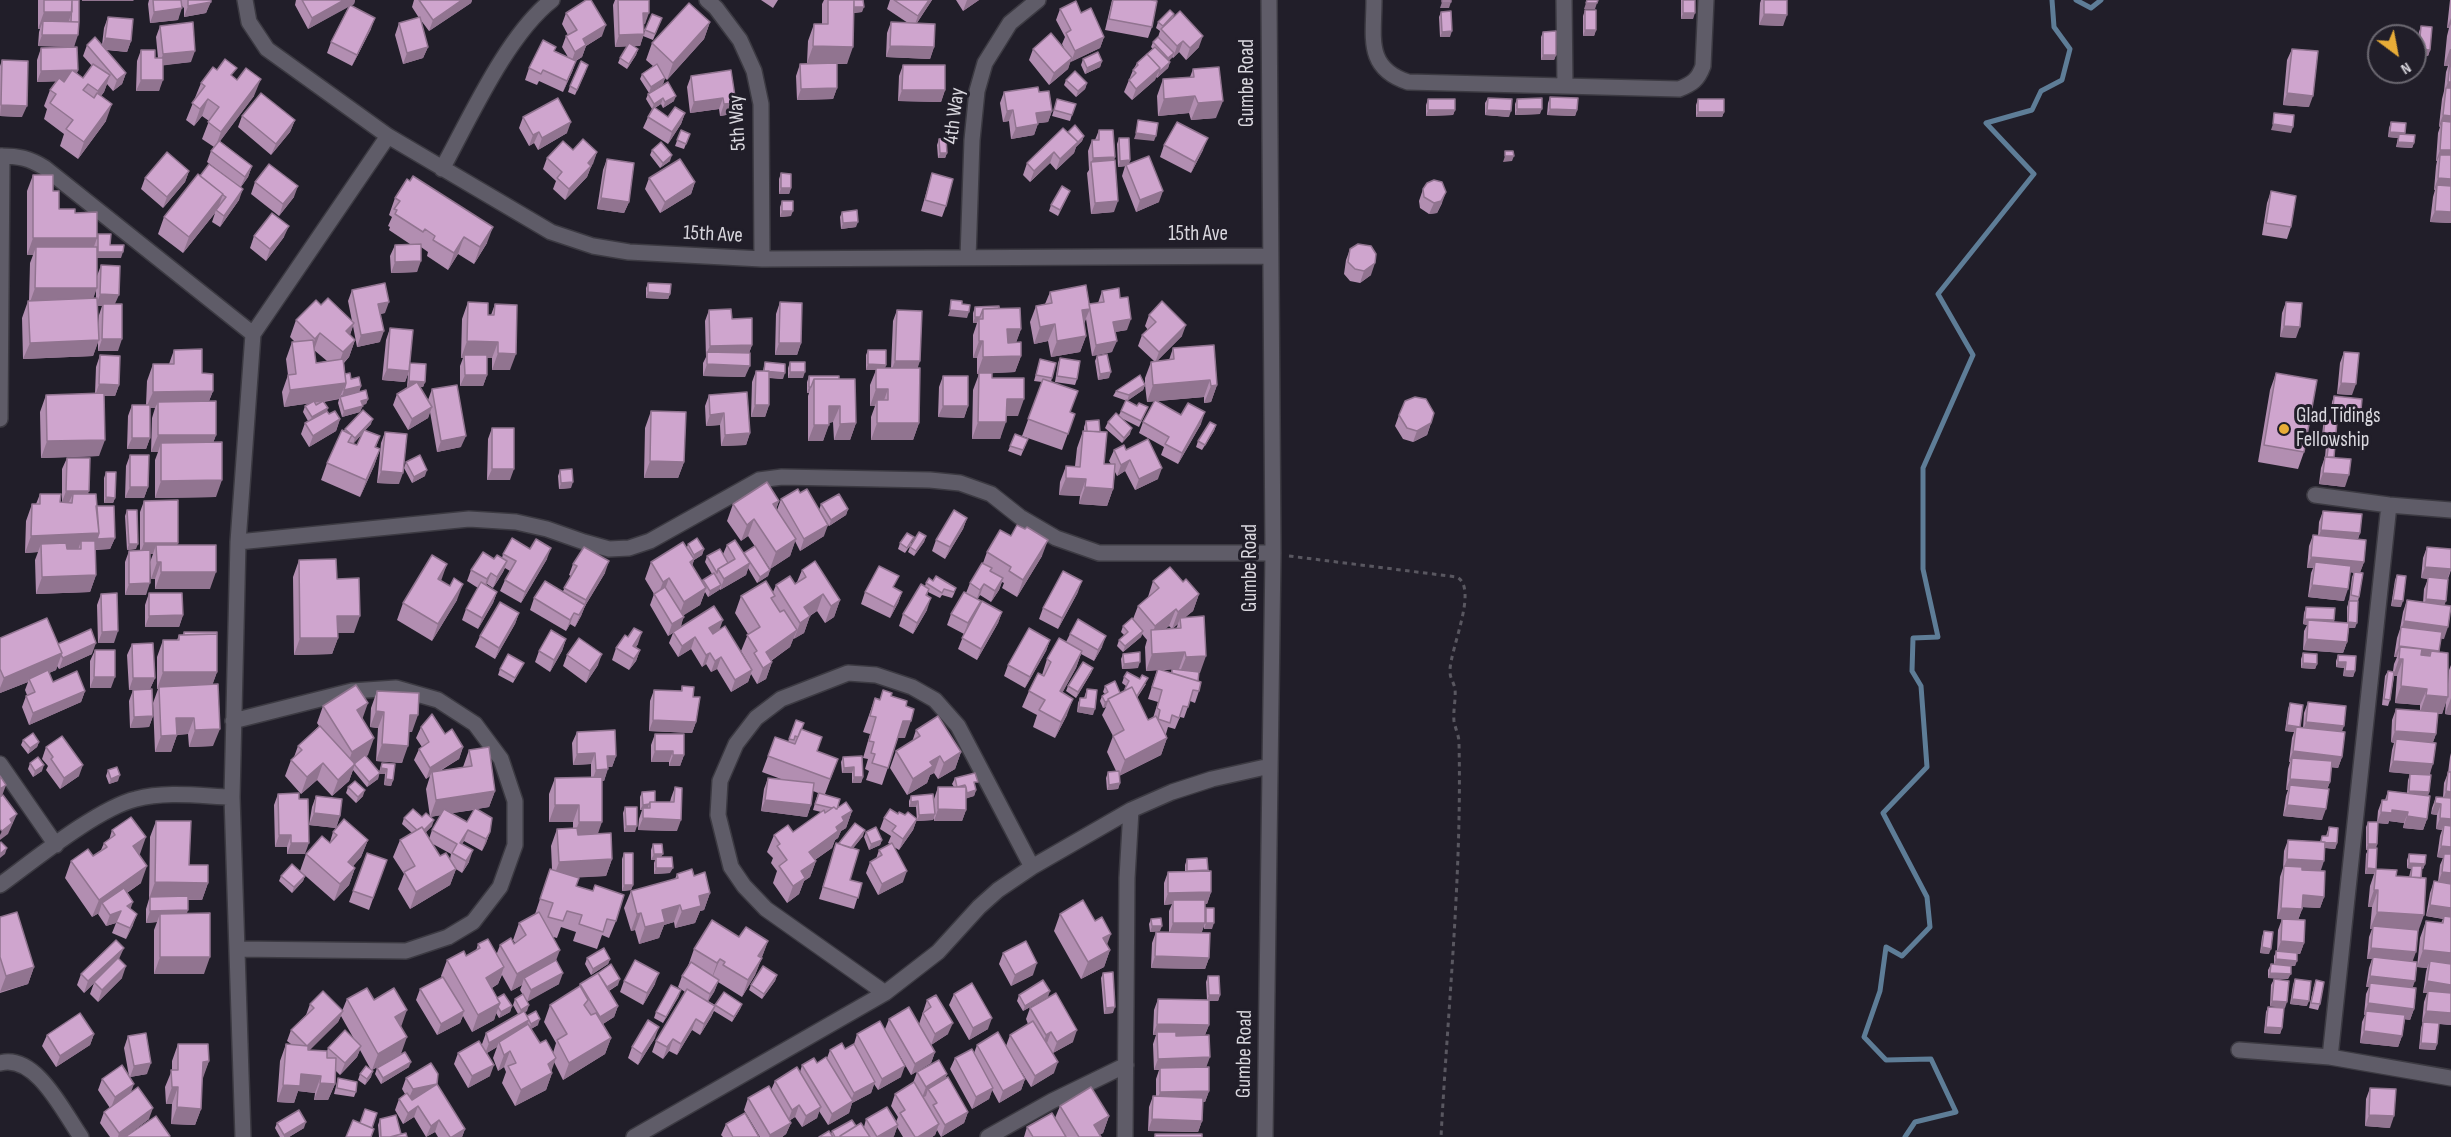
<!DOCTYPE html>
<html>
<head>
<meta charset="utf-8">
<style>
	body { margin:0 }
	#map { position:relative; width:2451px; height:1137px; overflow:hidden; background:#211e29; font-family:"Sofia Sans Condensed",sans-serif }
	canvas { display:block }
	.north { position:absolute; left:2367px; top:24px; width:60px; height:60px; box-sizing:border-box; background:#211e29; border:2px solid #6b6871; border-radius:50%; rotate:148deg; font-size:16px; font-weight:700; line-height:24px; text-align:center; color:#d9d7de }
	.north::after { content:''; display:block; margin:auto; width:21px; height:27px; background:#e8ac37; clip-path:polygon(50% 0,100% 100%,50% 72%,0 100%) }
</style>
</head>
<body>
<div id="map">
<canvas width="2451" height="1137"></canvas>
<div class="north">N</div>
</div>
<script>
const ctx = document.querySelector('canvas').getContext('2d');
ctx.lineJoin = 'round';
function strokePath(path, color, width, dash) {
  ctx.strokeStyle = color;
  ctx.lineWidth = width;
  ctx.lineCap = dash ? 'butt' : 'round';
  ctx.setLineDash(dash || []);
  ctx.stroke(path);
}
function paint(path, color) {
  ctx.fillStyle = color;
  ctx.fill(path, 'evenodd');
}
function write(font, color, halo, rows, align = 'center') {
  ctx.font = font + ' "Sofia Sans Condensed",sans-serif';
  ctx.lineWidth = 6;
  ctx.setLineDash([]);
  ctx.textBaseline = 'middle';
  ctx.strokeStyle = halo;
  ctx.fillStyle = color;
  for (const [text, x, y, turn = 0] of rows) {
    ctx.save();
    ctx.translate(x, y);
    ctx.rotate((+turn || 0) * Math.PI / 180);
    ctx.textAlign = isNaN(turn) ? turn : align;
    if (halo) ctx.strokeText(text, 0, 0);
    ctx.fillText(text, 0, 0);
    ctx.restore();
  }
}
const stream = new Path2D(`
	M2076,0L2091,8L2101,0
	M1905,1137L1915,1122L1956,1112L1931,1059L1886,1060L1864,1037L1880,991L1886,947L1902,956L1930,927L1927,897L1883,813L1927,767L1921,686L1912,671L1913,638L1938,637L1923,569V468L1973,355L1938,294L2034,174L1986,123L2032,110L2041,91L2062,80L2070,49L2054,27L2052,0`);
const path = new Path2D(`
	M1289,556L1457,577C1479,589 1449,651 1450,672C1450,678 1454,683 1455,689C1456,699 1453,710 1454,721C1455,728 1459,735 1459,743C1462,874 1448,1006 1441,1137`);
const minor = new Path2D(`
	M245,0L249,22L267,49L388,136L551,232L593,246L629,252L762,259L1269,256
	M707,0L716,8L740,40L754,71L761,104L762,259
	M1374,0C1374,37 1365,68 1408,82L1679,89C1692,84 1698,80 1703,66L1706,0
	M1564,0L1565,86
	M0,156C19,156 29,158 45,168L253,334
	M442,169C470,118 507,35 552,0
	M968,258L972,140L977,91L985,63L1010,23L1038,0
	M0,419L2,156
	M2315,495L2389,505L2451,510
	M238,542L469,519L516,522L547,529L584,542L609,549L629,548L650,541L759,480L782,477L930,480L960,483L991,494L1020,517L1056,538L1099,553H1273
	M233,721L352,691L396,688L438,700L475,724L501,759L515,801V845L500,887L473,922L448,937L406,951L237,949
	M0,764L56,845
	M0,885C33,861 98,808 136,799C166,791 201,796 232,797
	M885,993L766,909L744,886L731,867L718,815L720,781L736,744L756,718L781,699L848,673L876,675L912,687L935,700L958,726L1032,867
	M2239,1050L2330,1057L2451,1078
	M2330,1057L2389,505
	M0,1063C36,1053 64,1113 81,1137
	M243,1137L232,797L238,542L253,334L388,136
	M634,1137L885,993L938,952L979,907L998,890L1032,867L1131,810L1172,792L1212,779L1270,766
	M988,1137L1052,1101L1126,1065
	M1125,1137L1127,878L1131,810
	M1265,1137L1273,553L1269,0`);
const wall = new Path2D(`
	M38,0H79L74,47L38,46L39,32L40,29H38Z
	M149,0H211L206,13L184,17V8L181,5L178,20L150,23L148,4Z
	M296,0H355L354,4L350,6L371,29L352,66L327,53L331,42L349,6L308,29L295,5Z
	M414,0H472L471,3L429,31L420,19L428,47L423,58L403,64L395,35L399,23L419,18L412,7Z
	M615,0H649L645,24H643L644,33L652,14L662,18L653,40L643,36L640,46H633L638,49L636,55L627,69L618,63L620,58L627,46L615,47L613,5Z
	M761,0H778L773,8Z
	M824,0H863L862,12L854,13L847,64H837V88L833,99L797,100L796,76L800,64L828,63H807L808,41L814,24H822V4Z
	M890,0H932L917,23L934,47L930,59L886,57L887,33L891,22L908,23L887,9Z
	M956,0H979L963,11Z
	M1112,0H1151L1152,27L1148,38L1105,30Z
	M1681,0H1695L1693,19H1681Z
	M1761,0H1787L1783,26L1759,25L1760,3Z
	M2450,0H2451V223L2430,222L2433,197L2435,190H2434L2436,166L2437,161H2436L2438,133L2440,127L2439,126L2442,99L2444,91L2446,72L2448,66H2444L2447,36L2449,28H2447Z
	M1060,9L1081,13L1104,37L1100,48L1070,62L1068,69L1049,85L1029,60L1033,49L1064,48L1062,44L1065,37L1056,20Z
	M1585,10L1596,30L1594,36H1583V16Z
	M1441,12L1450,37H1440L1439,17Z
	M566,13L602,36L586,46L582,57L576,61L572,72L563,92L539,81L537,85L525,80L529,68L555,51L568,57L562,47L566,36L568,35L562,24Z
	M1174,14L1173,18L1199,47L1186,60L1179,52L1173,58L1172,57L1169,61L1170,62L1168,68L1157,78L1156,77L1155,80L1132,100L1124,92L1133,70L1137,63L1153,49L1151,47L1153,42L1158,37L1160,31L1156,28L1158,22Z
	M108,17L131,41L127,52L106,50L126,73L122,84L113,91L107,84L104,92L101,96L106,121L78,159L60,146L64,134L44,119L47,109L44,106L50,90L56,81L37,82V60L41,48L78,70L77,73L83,78L92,66L83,56L87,45H102L104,28Z
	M710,22L704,39L667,80L665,78L663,84L649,93L640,79L642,74L653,66L646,60L652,43Z
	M160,26L191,62L163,65L159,91H136L137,61L141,50L155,58H158L156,37Z
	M2421,26L2430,50L2428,56L2417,55L2419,32Z
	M1543,32L1556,55L1554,60H1541V37Z
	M2292,49L2309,107L2283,105L2287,60Z
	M1083,59L1102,61L1100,67L1085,74L1081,65Z
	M2,60L22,117L0,116V66Z
	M903,65L945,90L941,102L898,101L899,76Z
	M1193,69L1216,118L1191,120L1189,113L1158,116L1157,96L1163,79L1190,77Z
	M217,70L233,77L254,96L220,141L252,166L248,177L241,187L239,200L220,227L212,222L215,213L183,253L158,234L164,217L200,176L228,178L207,162L211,151L214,147L202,139L209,121L202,116L194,126L186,120L201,83Z
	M731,70L732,114L720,116L719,109L690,113L687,87L691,76Z
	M586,71L575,95L568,92L570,86Z
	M1066,80L1087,83L1085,89L1076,97L1064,85Z
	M1004,92H1039L1052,111L1048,122L1038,123L1034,135L1011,139L1009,121L1003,122L1000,103Z
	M648,94L674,101L663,108L661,104L655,108L668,117L685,113L681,124L668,144L643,128L648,117L652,109L646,99Z
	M1550,97L1577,110L1575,116L1547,115L1548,103Z
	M1488,98L1509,117L1485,115V103Z
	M1057,99L1072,115L1070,121L1052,116Z
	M1428,99L1455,110L1453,115L1426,116V105Z
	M1517,99L1540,114L1515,115V104Z
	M1698,99L1724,112L1722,117H1696V105Z
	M242,116L295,120L290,132L271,155L238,127Z
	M523,117L567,133L538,150L534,143L529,146L519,128Z
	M2391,122L2405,133V134L2414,143L2412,148L2396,147L2398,138L2388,137L2389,128Z
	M681,130L690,134L684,149L675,146Z
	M1099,130L1115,157L1114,160V212L1091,214L1087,173L1089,170L1088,151L1092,140H1095Z
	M1068,132L1084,136L1082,141L1076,147L1074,153L1056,170L1050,163L1030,182L1023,175L1027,163Z
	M1119,138L1130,160L1129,164L1159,202L1136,212L1122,176L1125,166L1118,167L1117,144Z
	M939,139L947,153L945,158H938L937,145Z
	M1164,145L1203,150L1191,173L1160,157Z
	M573,150L597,152L587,177L565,200L553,189L556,181L543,169L547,158Z
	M652,150L670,161L660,168L650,155Z
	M607,159L629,202L624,213L597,209L603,170Z
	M189,171L185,182L163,208L141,189L145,178Z
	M781,173L791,188L789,194H779V179Z
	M932,173L946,206L942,217L921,211Z
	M33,175L53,191L59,209L75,213L97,236L110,245L121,258H97V276L101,265L115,304L118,351H98V341L93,356L23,359L22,318L28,301H29L30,263L33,255H27V191ZM96,289V298H93ZM98,306H102L99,315L98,332Z
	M649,178L695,182L691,194L660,213L645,189Z
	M255,182L294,197L279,216L251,194Z
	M1423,189L1442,203L1437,213L1429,214L1420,208L1419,201Z
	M1070,191L1058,216L1049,211L1051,205Z
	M2271,191L2291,227L2287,239L2262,235L2267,203Z
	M395,198L487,243L474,264L458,254L448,270L427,256L428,252L421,247L417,272L391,273L390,256L395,245L410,244L389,230L390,227L388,226L392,217L389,215Z
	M782,201L791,216L780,217V207Z
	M842,212L856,227L841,229L840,217Z
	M254,236L284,237L266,261L250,248Z
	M1350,249L1371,275L1360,283L1350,281L1344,274L1346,260Z
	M648,283L670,294L668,299L646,298V288Z
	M352,290L385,313L380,314V342L357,347L353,326L350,335L355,340L349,357L344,363L345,374L361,386L359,392L342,396V395L341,397L368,399L366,404L362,405L360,412L342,417L338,403L339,399L324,402L326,412L340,419L336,431L309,447L301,434L305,423L308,421L303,412L305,406L311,403L284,407L282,392L288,375L286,359L292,342H295L290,337L296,320L321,305L352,321L348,301ZM314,350L327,361L316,363Z
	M1102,291L1127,330L1115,332L1112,352L1092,356L1086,319L1084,324L1086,336L1080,352L1051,357L1048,341L1034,344L1030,322L1036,306L1045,304L1050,292L1089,305L1098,303Z
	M468,302L488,315H491L495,304L510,370H492V358H487V375L483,386H460V366L463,358H461L462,319Z
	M780,302L801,343L797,355H775L776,314Z
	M2286,302L2296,338L2280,337L2282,313Z
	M975,307L1000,308L1021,329L1016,342L1021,356L1015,372L991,373L992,378L1018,416H1006L1000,439H972L973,390L979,374H977V358H973V335L977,323H973V313Z
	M709,310L732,319L752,345L749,353L745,377L703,376V363L706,357L705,321Z
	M897,310L918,368L919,423L913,440H871V417L875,406H870V385L876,370H866V355L868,350L886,365L885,368H891L893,321Z
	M1149,315L1182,336L1157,361L1169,360L1173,348L1217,385L1211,402L1204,403V397L1157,401L1181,415L1201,424L1178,464L1161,455L1164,447L1139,433L1143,422L1155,401L1147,402L1145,385L1143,390L1127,401L1113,396L1116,391L1145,384V378L1151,362L1154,361L1138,346L1142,335L1148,330L1145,326Z
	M390,328L409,366L425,382L423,387H420L428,400L432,389L461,447L437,452L430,412L428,418L408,430L393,405L397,394L409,387H407L408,374L405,382L382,380L386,340Z
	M174,350L202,373L213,391L209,401L216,435L213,443L216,497L155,498V460L158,452H151L152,418L155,408H150V438L146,449H127L128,416L132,405H146L147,381L153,364H169Z
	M2344,352L2352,395L2337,394L2340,363Z
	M100,355L119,385L115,396H104L99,456L41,458L40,412L46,395L95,394L96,367Z
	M1097,356L1109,378L1098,380L1095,361Z
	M1060,358L1077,379L1075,385L1055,382L1058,363Z
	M1040,359L1052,378L1051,382L1070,412L1075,414L1062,450L1022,436L1042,382L1034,381Z
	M765,362L783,379L769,378V405L765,417H751L752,382L756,371H763Z
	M790,362L803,378H788V368Z
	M2276,373L2304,452L2298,469L2258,462L2270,390Z
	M809,376L839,379L856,423L850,440H834L833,422L829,423L823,441H808V396L809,393H807V382Z
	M943,376L968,406L964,418L938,417L939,387Z
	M709,395L750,433L746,445L721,446L720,425L706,426L705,406Z
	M2334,396L2361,410L2359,416L2331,413L2332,402Z
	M1137,406L1148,407L1139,427L1121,418L1130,434L1122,443L1105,428L1108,422L1119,415L1121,411Z
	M651,411L684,462L678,478H644L645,428Z
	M1399,415L1431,423L1427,435L1413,442L1403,439L1395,426Z
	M2325,420L2334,457L2345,487L2319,484L2321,468L2325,457L2326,446H2321L2323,426Z
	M1086,421L1100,432L1104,464H1111L1109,461L1114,450H1126L1158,479L1135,490L1125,471L1117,476L1115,472L1113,489L1107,506L1079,504L1080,496L1059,495L1060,482L1066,466H1075L1077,448L1083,431H1084V427Z
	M371,424L365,430L380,436L376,447L380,449L374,466L360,497L321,480L327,463L345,429ZM362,434L357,445L353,444Z
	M1216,425L1214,431L1202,450L1196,447L1198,441Z
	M492,428L510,480H487L488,439Z
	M385,432L399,484L377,483L381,443Z
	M1015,434L1028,439L1021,456L1008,451Z
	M130,455L148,487L144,498H125L126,466Z
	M67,458L96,506L115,538L110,549L95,550L96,575L90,592L36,594L35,560L38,552L25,553L26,521L32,504H36L40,494L60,502L69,503L62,502V469Z
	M406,462L425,476L412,483L404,468Z
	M560,470L571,488L559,489L558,476Z
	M106,472L115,498L113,503H104V478Z
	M781,499L824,536L800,551L795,541L790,556L770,569L748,536L741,541L727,521L733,504L779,501L776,509L777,510Z
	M144,501L210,589H155V579H151L150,562L153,554H150L146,595H125V562L129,551H140V512Z
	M821,504L848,509L846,515L829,526L819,510Z
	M127,510L136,549L127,550L125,516Z
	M2323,511L2360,533L2358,539L2364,562L2360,572L2359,597L2358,601L2355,628H2349L2347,642L2343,653L2303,650L2304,631L2307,625L2303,624L2304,613L2306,607L2334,620V622L2347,623V607L2349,601L2352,577L2354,573L2350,572L2344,601L2308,597L2311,573L2313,568H2307L2309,546L2313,535L2318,536L2319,522Z
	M967,518L963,529L945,559L932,551L936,540Z
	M926,536L924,542L914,556L908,552L910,547Z
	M900,543H912L905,553L898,549Z
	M688,544L704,549L702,555L694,560L692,566L702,582L703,580L712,574L705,562L707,556L723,554L727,545L744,554L770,570L768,576L757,583L748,568L746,575L720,590L719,589V590L708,597L705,592L700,605L683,615L681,627L719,630L750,666L741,651L748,634L735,613L741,596L773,592L776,585L795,584L797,582L802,570L840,600L834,617L825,623L817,611L810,616L804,633L793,639L790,647L771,661L772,662L766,679L757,684L751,674L748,682L731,692L717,669L711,672L706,664L702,667L691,649L678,657L669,643L673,633L668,636L650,605L654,594L645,579L651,562L687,547Z
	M2427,547L2451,570L2448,579L2444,606V639L2441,638L2439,652L2448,684L2449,670L2451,665V715L2445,714L2446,701L2442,714H2438L2436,734L2433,742L2430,775L2429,792L2428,796L2427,819L2423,830L2403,828L2404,823L2389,821L2388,824L2378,823L2377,844L2376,848V869L2396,876L2409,877L2411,869L2407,868V860L2409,854L2425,864L2423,869H2422L2418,932L2412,961V988L2414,1009L2410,1020L2405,1019L2402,1036L2398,1047L2360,1043L2362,1022L2365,1015H2364L2366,994L2369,987H2366L2369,968L2372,959H2367L2369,937L2372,929H2370L2372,907H2368L2370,886L2374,874H2365L2366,854L2368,850H2366V827L2368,822H2377L2378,811L2382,800H2385L2388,791L2407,793L2408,780L2410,774H2413L2389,772L2392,750L2394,743L2391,742L2392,720L2396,709L2420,711V705L2395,703L2397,676H2394L2390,700L2388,706L2382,705L2385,676L2388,671H2393L2394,664L2397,657H2394L2397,638L2400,629L2403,612L2407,600L2423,603L2424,589L2428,579L2421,578L2423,558Z
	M987,552L1042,556L1017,597L1002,588L1004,583L1002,582L999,590L991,602L980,595L977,600L981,601L977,610L1002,612L998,623L977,660L958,649L964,634L947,625L951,614L966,593L970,583L983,563Z
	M503,554L547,559L521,603L500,591L505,580L510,571L505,568L503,572L493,588L487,584L486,585L497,592L493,603L478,629L462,620L466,609L478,588L467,581L471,570L494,559L502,558Z
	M299,560L337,579L354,633H338V638L332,654L294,655L293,577Z
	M573,564L605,573L585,606L581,616L575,627L570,624L566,631L530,610L534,598L563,591L571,576L569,575Z
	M2397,575L2401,607L2391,606L2395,580Z
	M441,581L457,600L432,641L397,620L403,603Z
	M933,581L956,588L954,594L952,598L942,595L940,598L928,592L927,596V610L913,634L899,626L903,614L925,586L926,583Z
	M1153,581L1183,582L1199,594L1193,611L1185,617L1200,673H1199L1198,681L1199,691L1195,703L1190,701L1184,718L1180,717L1175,729L1168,727L1166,734L1167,738L1161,755L1119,776L1120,783L1118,789L1107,790L1106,778L1108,772L1116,771L1107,752L1113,736L1102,715L1106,707L1103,708L1100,701L1102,696L1105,694L1103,692L1105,686L1120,693L1124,691L1126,686L1122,683L1124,677L1146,684L1137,698L1148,720L1153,718L1158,702L1148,699L1157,670L1146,671L1145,647L1147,640L1142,634L1141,637L1123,652L1117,646L1119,640L1125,636L1121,632L1123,626L1133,619L1138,606L1148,597ZM1178,624L1176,629H1165L1169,626L1172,629ZM1172,669L1171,673L1161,670H1166Z
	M894,588L902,592L898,603L890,618L861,604L865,592Z
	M1078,592L1058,629L1039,619L1043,608Z
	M149,593L183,615L179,627H145V605Z
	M101,594L114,643H98L97,605Z
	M519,613L515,624L495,659L475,647L480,636Z
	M184,632L217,672L212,685L213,746L189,747L188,734L177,735L171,752H155L153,703L158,689H157V657L163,640H177L179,635H183Z
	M1070,634L1102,647L1094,661L1081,654L1076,668L1062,693L1067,715L1055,738L1033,727L1037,715L1022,707L1029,691L1042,675L1047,659L1066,642Z
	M0,638L58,644L92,654L59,669L57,666L56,670L49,673L53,682L85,691L81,702L29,725L22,707L26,696L27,695L25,690L28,682L0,693Z
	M566,639L562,651L550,672L535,662L539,651Z
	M1050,640L1046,651L1025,688L1004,676L1008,665Z
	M132,644L155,678L150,689L129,690L127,655Z
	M638,644L636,647L640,650L636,661L629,670L612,660L616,648Z
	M95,650L111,688H90V661Z
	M2303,653L2317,664L2315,669L2301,668V659Z
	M1123,654L1138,668L1122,669L1121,659Z
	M567,655L598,665L586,683L563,666Z
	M2338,655L2355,671L2353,677L2343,676L2344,668L2336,667V661Z
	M524,663L513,683L498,675L500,669Z
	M1093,668L1091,673L1076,698L1066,691L1068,686Z
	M682,686L693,697L696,722L692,733L649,731L650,701L654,690L681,691Z
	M1087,689L1093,715L1077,712L1078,703L1080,698H1084Z
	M133,690L153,716L149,727L130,728L129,701Z
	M377,691L412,732H409L402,763L376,761L378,728L370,727L371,708Z
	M891,696L906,706L905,738H898L882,785L866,780L869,771L865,769L868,759L863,758L870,734L863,732L875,698L880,699Z
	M2308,702L2341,732L2342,757L2338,768L2331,767L2330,782L2327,789L2322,820L2283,816L2286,796L2288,790H2286L2288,769L2290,762H2289L2292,738L2294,732L2285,731L2288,709L2290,703L2300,727L2303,728L2304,713Z
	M323,706L362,718L368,755L366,756L379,772L382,763L393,780L391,786L384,785L385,774H379L378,779L367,787L353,770L349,781L332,796L317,780L301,794L285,776L291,760L294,757L298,746L319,726L317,723Z
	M796,720L817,751L838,759L825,794L837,809L852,811L846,828L841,831L838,838L835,840L832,848L815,860L816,861L810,877L804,881L799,894L787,903L773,883L777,871L771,863L773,858L767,852L774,835L793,832L821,812L813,810L818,793L813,791L811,805L807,817L761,811L764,789L768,778L781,779L762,772L775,737L788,742Z
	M421,727L445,734L463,747L459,759L440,771L463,767L469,750L495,791L489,807L476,809L490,832L486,843L482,851L464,841L462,844L469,862L462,873L456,869L450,885L410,909L398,889L404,874L393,857L400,840L412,833L402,824L404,818L430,817L426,789L430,776L426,779L414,760L419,749L422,747L416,738ZM474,810L467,822L452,813ZM441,815L432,830L429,839L426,832L432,826L430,817ZM433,844L451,854L450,859L440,856Z
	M916,730L961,752L955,769L938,779L934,773L930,775L927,783L907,795L890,768L896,751L912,742Z
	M577,732L616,756L612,767H608L604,781H602L598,834L612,859L606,876L577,877L576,886L616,921L609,938L602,935L597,949L573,941L576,932L561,927L557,938L553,937L559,984L527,1001V1011L524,1012L526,1016L538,1025L531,1029L540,1043L553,1053L556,1043L544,1022L550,1005L579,987L580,984L618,985L609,991L618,1006L614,1017L603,1024L611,1038L605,1054L563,1080L554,1062L551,1070L552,1073L546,1090L515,1106L502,1083L506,1072L504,1067L498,1071L493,1058L497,1047L487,1053L490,1076L468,1088L454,1064L458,1053L482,1046V1044L486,1033L518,1014L513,1005L515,999L523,995L520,990L522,985L511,991L502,975L498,984L492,988L497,998L512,1006L510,1012L499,1018L496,1013L494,1020L472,1032L463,1016L460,1023L437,1035L416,1000L420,989L442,978L441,976L447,960L466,956L476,951L478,944L497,953L500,945L514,944L515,943L513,940L519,923L535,914L550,869H552L551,846L557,829L573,828V822H549V794L555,778L591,777V764L573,765L572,743Z
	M655,734L684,755L680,766H669V762H651V745Z
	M23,740L39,742L37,747L28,754L21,745Z
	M46,747L79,776L60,789L46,770L48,766L42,759Z
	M2451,753V1025L2439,1024L2437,1044L2435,1050L2419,1049L2421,1028L2423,1022H2422L2424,1002L2427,993H2423L2426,972L2427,968L2417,967L2420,938L2426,921L2441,923L2443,919L2426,916L2430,893L2434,881L2438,882L2440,865L2443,858L2437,857L2440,836L2442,830L2436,829L2437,815L2431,814L2432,808L2436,797H2443L2444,783L2448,773L2450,757Z
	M843,757L863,777L861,783H852V773H842L841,762Z
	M30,763L42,771L33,777L28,769Z
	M108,770L118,781L109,784L106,776Z
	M955,778L975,787L976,790L974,796L966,798V810L962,821H934V818L933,820L917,821L916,807H909V801L911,796L934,799L938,787H954L952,784Z
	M348,787L363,796L356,803L346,793Z
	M675,787L677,831L638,830L639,819L642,810H640V797L642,792L655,802H670L671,798Z
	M278,794L305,854H287V847H275L274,805Z
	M316,796L340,816L336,828L309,825L312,807Z
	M625,807L635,832H624L623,813Z
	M898,814L917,819L913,830L899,850L894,847L903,882L878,895L866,873L870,862L876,859L879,850L890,844L888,843L891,836L880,829L884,818Z
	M156,821L189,865L208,883L202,900H188L187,913L204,974H154V930L157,922L146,923V909L149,899L150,837Z
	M2329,827L2337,843L2335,849L2325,848L2320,871L2324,897L2320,908L2303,907L2298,920L2304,943L2300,954H2297L2295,966H2291L2288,979L2268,978V970L2271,964H2274V956L2277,951L2278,930L2282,919H2277L2280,877L2283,868L2284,851L2288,840L2320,842L2322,836H2326Z
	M112,830L140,854L139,855L141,883L127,893L133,925L126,939L112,933L116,923L106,926L98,914L99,913L92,917L65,878L71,861L93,856L101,850L104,843L109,840Z
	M333,832L368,840L361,857L353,866L355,868L349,885L334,901L300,871L306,854L330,842Z
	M866,832L882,840L880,845L869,850L864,837Z
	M863,836L853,848L850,880L862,883L854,909L819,899L836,843L839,844V843Z
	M653,844L661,857L670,873L654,874V863L655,860H651V850Z
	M367,853L387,860L369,910L349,902Z
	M624,853L633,885L631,890L622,891V859Z
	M1187,859L1208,870L1211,892L1207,904H1205V911L1206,908L1212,929H1204V926L1201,933L1209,958L1205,969L1151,968L1152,943L1156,932H1169V911L1172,904L1164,905V883L1168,872L1185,871V865Z
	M677,874L694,876L710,893L704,910L700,911L695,923L675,928L674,922L664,925L659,938L639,944L635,930L631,931L624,908L631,891L675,879Z
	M281,876H305L303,881L292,893L279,881Z
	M1060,914L1110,950L1104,967L1081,979L1054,931Z
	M0,917L34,967L28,984L0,993Z
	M1151,919L1160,931L1150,932L1149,924Z
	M2264,931L2269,954L2260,953L2262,937Z
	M739,937L768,941L755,975L742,997L718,982L714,992L708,1001L715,1005L742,1004L740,1009L732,1022L714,1011L711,1017L700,1035L692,1030L677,1055L669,1051L663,1059L652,1052L656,1041L685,992L678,987L682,976L688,966L694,949Z
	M1003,953L1033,975L1011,986L999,964Z
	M587,958L610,959L608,964L591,975L585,964Z
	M119,959L122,978L98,1002L90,994L94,983L84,993L77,985L81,974Z
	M1103,973L1113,1013L1104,1014L1101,978Z
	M777,975L775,981L762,999L749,990L751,985Z
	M1208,976L1220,995L1218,1001H1209V1025L1205,1035L1206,1067L1209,1091L1205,1102H1203L1202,1121L1198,1132L1148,1131L1149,1107L1153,1096H1156V1079L1159,1070H1154L1153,1044L1156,1035H1153L1154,1010L1158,999L1207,1000L1206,982Z
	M2274,979L2285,1008L2270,1006L2271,985Z
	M2295,979L2307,1006L2290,1004L2293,985Z
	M2316,980L2320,1004L2318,1010L2309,1008L2314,986Z
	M624,981L655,984L643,1005L620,992Z
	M954,994L988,1029L969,1040L949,1005Z
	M1019,995L1048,997L1023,1011L1017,1001Z
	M679,996L663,1023L654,1018L656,1012Z
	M347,999L374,1000L401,1027V1054L372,1070L371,1077L365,1085L358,1080L360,1074L371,1070L360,1050L357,1057L340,1075L335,1070V1084L328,1100H314L315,1093L298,1091L294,1103L277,1102L280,1061L286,1044H291L287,1041L291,1030L306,1015L310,1004L342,1011ZM341,1016L354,1039L328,1048L327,1051L309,1050L338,1022Z
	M927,1000L948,1034L931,1045L935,1052L931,1063L911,1075L897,1051L901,1077L878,1090L874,1084L871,1093L852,1103L849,1113L828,1125L819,1111L817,1118L802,1127L795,1117L789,1121L791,1123L786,1134L782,1137H760L744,1110L748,1098L771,1090L775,1081L800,1072L802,1065L817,1063L827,1058L830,1050L845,1049L854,1044L857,1034L885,1029L889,1019L919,1024Z
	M2268,1007L2282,1028L2280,1034L2264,1033L2266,1012Z
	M1030,1008L1073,1042L1053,1053L1054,1073L1031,1087L1014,1060L1025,1079L1021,1090L999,1103L992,1090L989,1099L972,1109L950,1069L955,1058L974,1053L977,1045L1006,1046L1010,1035L1028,1024L1026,1019Z
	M94,1034L90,1045L56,1067L42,1046L47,1035Z
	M128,1036L147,1074L130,1077L131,1092L149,1119L125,1137H110L100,1123L104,1112L110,1108L98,1090L102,1079L129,1076L124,1048Z
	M655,1038L638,1065L628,1058L632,1047Z
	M178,1044L209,1061L202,1078L201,1109L195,1125L171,1124L172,1104H166L165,1087L172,1070V1061Z
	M409,1067L381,1084L375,1074L377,1068Z
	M917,1072L947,1074L945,1079L968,1112L964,1123L941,1137L937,1130L935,1135L932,1137H903L897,1127L894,1136L893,1137H819L831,1134L832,1131L856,1126L864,1127L866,1119L896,1122L898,1117L891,1106L895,1094L913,1083Z
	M338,1078L356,1092L354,1097L334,1094Z
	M406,1078L437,1084L465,1129L462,1137H438L435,1132L426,1137L414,1117L403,1124L395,1110L399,1099L405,1094L402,1089Z
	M2370,1088L2390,1128L2365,1126L2366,1099Z
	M1060,1106L1109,1116L1103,1133L1099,1135L1101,1137H1024L1027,1127L1055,1118Z
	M380,1119L401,1134L407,1137H379L378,1125Z
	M277,1123L304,1128L289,1137H280L275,1128Z
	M726,1124L759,1137H723L721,1135Z`);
const shadedWall = new Path2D(`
	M82,0H134L133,1H82Z
	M344,0H355L354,4L308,29L312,18Z
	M462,0H472L471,3L429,31L433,20Z
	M929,0H932L914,27L918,16Z
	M967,0H979L963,11Z
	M211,2L206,13L184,17L188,6Z
	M1442,2H1451L1449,8H1440Z
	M1586,3H1597L1595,9H1584Z
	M853,7H864L862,12L851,13Z
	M182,8L178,20L150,23L154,12Z
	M44,12H72L66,29L43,21L40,29H38Z
	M643,13H649L645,24L639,25Z
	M1683,13H1695L1693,19H1681Z
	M1764,14L1787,15L1783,26L1759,25Z
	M375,18L371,29L352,66L357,55Z
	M2451,18V24L2449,28H2447Z
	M710,22L704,39L667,80L673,63Z
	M606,25L602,36L586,46L582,57L571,63L575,52L583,39Z
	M1585,30H1596L1594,36H1583Z
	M1452,31L1450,37H1440L1442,32Z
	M644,34L640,46L615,47L619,35Z
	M42,35H78L74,47L38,46Z
	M1203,36L1199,47L1186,60L1190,48Z
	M1104,37L1100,48L1071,62L1075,51Z
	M105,38L131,41L127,52L101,49Z
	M1183,41L1179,52L1173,58L1177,46Z
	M813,46L853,47L847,64L807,63Z
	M890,46L934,47L930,59L886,57Z
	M428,47L423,58L403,64L407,53Z
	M638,49L636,55L627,69L629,64Z
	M2419,49L2430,50L2428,56L2417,55Z
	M2450,49H2451V67L2450,61L2448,66H2444Z
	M195,51L191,62L159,66L163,54Z
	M1174,53L1172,58L1166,63L1168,58Z
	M1543,55H1556L1554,60H1541Z
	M1072,58L1068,69L1049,85L1054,73Z
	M576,61L572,72L563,92L567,81Z
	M1102,61L1100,67L1085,74L1087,68Z
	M1170,62L1168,68L1157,78L1159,72Z
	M1160,68L1155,80L1132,100L1136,89Z
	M78,70L74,81L37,82L41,71Z
	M126,73L122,84L113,91L117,80Z
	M110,75L104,92L92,108L98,91Z
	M665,78L663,84L649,93L651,87Z
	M261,79L254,96L215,148L221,132Z
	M141,80H163L159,91H136Z
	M2448,82H2451V94L2445,90Z
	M1087,83L1085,89L1076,97L1078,91Z
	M837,88L833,99L797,100L801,89Z
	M902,90H945L941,102L898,101Z
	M2287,93L2313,96L2309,107L2283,105Z
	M676,96L674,101L663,108L665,102Z
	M1195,96L1189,113L1158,116L1164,99Z
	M663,98L661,104L652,109L654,104Z
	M723,98L719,109L690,113L694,102Z
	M208,99L202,116L194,126L200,109Z
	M1223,101L1216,118L1191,120L1198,103Z
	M736,103L732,114L720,116L724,104Z
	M112,104L106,121L78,159L84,142Z
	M1,105L27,106L22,117L0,116Z
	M1517,109H1542L1540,114L1515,115Z
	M1550,109L1577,110L1575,116L1547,115Z
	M1013,110L1009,121L1003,122L1007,111Z
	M1428,110H1455L1453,115L1426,116Z
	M1487,110L1511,111L1509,117L1485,115Z
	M1052,111L1048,122L1032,124L1036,113Z
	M1698,112H1724L1722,117H1696Z
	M685,113L681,124L668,144L672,132Z
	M2443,115L2451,116V127L2442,121L2440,127L2439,126Z
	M295,120L290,132L271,155L276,144Z
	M571,122L567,133L538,150L542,138Z
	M1038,124L1034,135L1011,139L1016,128Z
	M2273,124L2293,127L2291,133L2271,130Z
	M539,132L534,143L529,146L533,135Z
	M2390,132L2405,133L2403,138L2399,134L2398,138L2388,137Z
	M1136,133L1156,136L1154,141L1134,139Z
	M1084,136L1082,141L1076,147L1074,153L1056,170L1060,159Z
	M1208,138L1203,150L1191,173L1195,162Z
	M2398,142L2414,143L2412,148L2396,147Z
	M2440,150H2451V162L2440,155L2437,161H2436Z
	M597,152L593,164L583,174L588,163Z
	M1054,152L1050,163L1030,182L1034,171Z
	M940,153H947L945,158H938Z
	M672,155L670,161L660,168L663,163Z
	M1505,156H1514L1512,161L1503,162Z
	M1115,157L1110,168L1091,162L1089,170L1093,158Z
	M1130,160L1128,166L1118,167L1120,161Z
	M252,166L248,177L240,188L245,177Z
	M591,166L587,177L565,200L569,189Z
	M189,171L185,182L163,208L167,197Z
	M2438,178L2451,179V191L2437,185L2435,190H2434Z
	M695,182L691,194L660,213L665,202Z
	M298,186L294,197L279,216L283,204Z
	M781,188H791L789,194H779Z
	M243,189L239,200L220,227L224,216Z
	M1070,191L1068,196L1058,216L1060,210Z
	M1163,191L1159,202L1136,212L1140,200Z
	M1446,192L1442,203L1437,213L1429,214L1434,203Z
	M223,194L217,211L216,210L215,213L183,253L189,237Z
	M601,198L629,202L624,213L597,209Z
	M1118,201L1114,212L1091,214L1095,203Z
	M782,211H793L791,216L780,217Z
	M2435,211L2451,212V223L2430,222Z
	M858,222L856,227L841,229L843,223Z
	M289,226L284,237L266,261L270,249Z
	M493,227L487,243L474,264L480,247Z
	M464,237L458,254L448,270L454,253Z
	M33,238H97L91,255L36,247L33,255H27Z
	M98,252H123L121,258H96Z
	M421,261L417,272L391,273L395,262Z
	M1375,263L1371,275L1360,283L1364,271Z
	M35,288H97L91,305H29Z
	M648,292L670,294L668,299L646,298Z
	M100,294L119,295L114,306H96Z
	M389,302L385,313L374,315L378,304Z
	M1090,309L1083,325L1082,310Z
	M950,310L969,312L967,318L948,316Z
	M975,317H980L977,323H973Z
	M1131,319L1127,330L1109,333L1113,322Z
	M354,323L348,340L346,331Z
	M1055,324L1048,341L1034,344L1040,327Z
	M1186,325L1182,336L1155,363L1159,352Z
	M2284,326L2300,327L2296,338L2280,337Z
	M1007,329H1021L1015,346H1001Z
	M384,331L380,342L357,347L361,335Z
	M320,333L314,350L309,356L315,339Z
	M1086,336L1080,352L1051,357L1057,341Z
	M102,339H122L118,351H98Z
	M99,340L93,356L23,359L30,343Z
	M355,340L349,357L337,369L343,352Z
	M467,341L498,342L492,358H464V355L463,358H461Z
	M979,341H983L977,358H973Z
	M1117,341L1112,352L1092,356L1096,345Z
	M779,343H801L797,355H775Z
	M752,345L748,356L707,352L710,346Z
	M498,353L516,354L510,370H492Z
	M1021,356L1015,372L977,374L983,357Z
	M895,361H920L916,373L891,372Z
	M707,364L750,366L745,377L703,376Z
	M868,364L886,365L884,370H866Z
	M387,369L409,371L405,382L382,380Z
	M764,371L785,373L783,379L762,377Z
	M790,372H805L803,378H788Z
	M1111,372L1109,378L1098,380L1100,374Z
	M465,375H487L483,386H460Z
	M1210,380L1204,397L1147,402L1153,385Z
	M409,381L425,382L423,387H407Z
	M346,383L339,399L284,407L290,390Z
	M2341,383L2356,384L2352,395L2337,394Z
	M99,384L119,385L115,396H95Z
	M1145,385L1143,390L1127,401L1129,395Z
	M1217,385L1211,402L1204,403L1211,386Z
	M361,386L359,392L342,396L344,390Z
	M809,387H811L809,393H807Z
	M876,389H888L882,406L877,400L875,406H870Z
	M213,391L206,408L158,402L155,408H146L153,392Z
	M368,399L366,404L359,406L361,401Z
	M1007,399H1024L1018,416H1000Z
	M755,405H769L765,417H751Z
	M363,406L360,412L342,417L344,411Z
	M829,406H840L833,422L823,423Z
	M943,406H968L964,418L938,417Z
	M432,407L428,418L408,430L412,419Z
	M328,408L326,414L310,423L312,417Z
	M2333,408L2361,410L2359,416L2331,413Z
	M1205,412L1201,424L1178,464L1182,453Z
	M724,413L720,425L706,426L710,415Z
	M340,419L336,431L309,447L313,436Z
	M373,419L371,424L353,444L355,438Z
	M978,422H1006L1000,439H972Z
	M856,423L850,440H834L840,424Z
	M877,423H919L913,440H871Z
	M1431,423L1427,435L1413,442L1417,431Z
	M814,425H829L823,441H808Z
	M1216,425L1214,431L1202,450L1205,445Z
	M1132,428L1130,434L1122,443L1124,438Z
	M750,433L746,445L721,446L725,435Z
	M158,435H216L210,451L161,443L158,452H151Z
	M466,436L461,447L437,452L441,441Z
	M132,438H150L146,449H127Z
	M105,440L99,456L41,458L47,441Z
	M2323,440L2329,441L2326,446H2321Z
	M380,449L374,466L360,497L366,480Z
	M1130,460L1125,471L1117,476L1121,465Z
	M650,461L684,462L678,478H644Z
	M1162,468L1158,479L1135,490L1139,479Z
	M492,469H514L510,480H487Z
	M427,470L425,476L412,483L414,477Z
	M381,471L403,473L399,484L377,483Z
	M2323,473L2349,475L2345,487L2319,484Z
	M1066,478L1086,479L1080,496L1059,495Z
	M222,480L216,497L155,498L161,481Z
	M573,482L571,488L559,489L561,483Z
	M130,487H148L144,498H125Z
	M1085,487L1113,489L1107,506L1079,504Z
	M66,491H89L85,502L73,494L69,502H62Z
	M106,497L115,498L113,503H104Z
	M779,501L773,517V504Z
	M848,509L846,515L829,526L831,520Z
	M967,518L963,529L945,559L950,547Z
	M754,519L748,536L741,541L747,525Z
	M828,525L824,536L800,551L804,539Z
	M2321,530L2360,533L2356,544L2317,541Z
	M99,533L115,538L110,549L81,550V541L78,550L42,552L41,544L38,552L25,553L31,536Z
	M926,536L924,542L914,556L916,551Z
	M796,539L790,556L770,569L776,552Z
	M1048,540L1042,556L1017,597L1023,580Z
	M144,543H178L174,554L156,545L153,554H140Z
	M129,544H138L136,549L127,550Z
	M551,548L547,559L521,603L525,592Z
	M704,549L702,555L694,560L688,576L690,562L693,560L694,555Z
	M2311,557L2364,562L2360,573L2314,569L2315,562L2313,568H2307Z
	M507,561L503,572L493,588L497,577Z
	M609,561L605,573L585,606L581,616L575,627L586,600Z
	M157,562H161L155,579H151Z
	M750,563L746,575L720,590L724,579Z
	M447,564L441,581L438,579Z
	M2425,567L2451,569L2447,580L2421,578Z
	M770,570L768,576L757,583L760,577Z
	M161,572H216L210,589H155Z
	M491,573L487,584L483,591L487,579Z
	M96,575L90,592L36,594L42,577Z
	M669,578L663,595L657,598L663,582Z
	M1003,578L999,590L991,602L995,591Z
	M1082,581L1078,592L1058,629L1062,618Z
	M150,583L146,595H125L129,584Z
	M463,584L457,600L432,641L438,624Z
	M984,584L980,595L976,601L980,590Z
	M721,585L719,590L708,597L710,591Z
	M2312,585L2348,589L2344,601L2308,597Z
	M706,588L700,605L678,619L684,602Z
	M497,592L493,603L478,629L482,618Z
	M902,592L898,603L890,618L894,607Z
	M823,594L817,611L799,622L804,607Z
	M1199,594L1193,611L1180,622V618L1178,624L1172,629L1178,612Z
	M931,598L927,610L913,634L917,623Z
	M2426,599L2446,601L2442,612L2422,610Z
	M840,600L834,617L825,623L831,606Z
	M2393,600L2403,601L2401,607L2391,606Z
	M981,601L976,613L964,634L968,623Z
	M1176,609L1169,626L1151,641V638L1155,626Z
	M1002,612L998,623L977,660L981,649Z
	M519,613L515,624L495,659L499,648Z
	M574,613L570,624L566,631L570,620Z
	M183,615L179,627H145L149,616Z
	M337,616H360L354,633H331Z
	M810,616L804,633L794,639L800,623Z
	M684,617L680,628L668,636L672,624Z
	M2305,619L2334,620L2332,626L2308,620L2307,625L2303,624Z
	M723,620L719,631L705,639L709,628Z
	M2404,621L2448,627L2444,639L2400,633Z
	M2348,622L2357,623L2355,628H2346Z
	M797,630L790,647L762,667L766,652Z
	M118,631L114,643H98L102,632Z
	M1143,631L1141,637L1123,652L1125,646Z
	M642,632L638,644L629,657L633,646Z
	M1106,636L1102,647L1094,661L1098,650Z
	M695,637L691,649L678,657L682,646Z
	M300,638H338L332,654L294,655Z
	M566,639L562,651L550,672L554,660Z
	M2307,639L2347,642L2343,653L2303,650Z
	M1050,640L1046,651L1025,688L1030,677Z
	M96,643L92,654L59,669L63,658Z
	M2399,646L2439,651L2430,656L2431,651L2427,661L2400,647L2397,657H2394Z
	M640,650L636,661L629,670L634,659Z
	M1082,651L1076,668L1054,708L1060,691Z
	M1185,652L1179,669L1146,671L1152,654Z
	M62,653L56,670L30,681L29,679L28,682L0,693V688L4,678Z
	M710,653L706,664L702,667L706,655Z
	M602,654L598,665L586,683L590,671Z
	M1206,656L1200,673L1179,674L1186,657Z
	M721,657L717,669L711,672L715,661Z
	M2399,659H2403L2397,676H2393Z
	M772,662L766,679L757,684L763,668Z
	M1140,662L1138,668L1122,669L1124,664Z
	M2338,662H2346L2344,668L2336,667Z
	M2303,663L2317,664L2315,669L2301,668Z
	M1093,668L1091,673L1076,698L1078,692Z
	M752,670L748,682L731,692L735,680Z
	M2345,671H2355L2353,677L2343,676Z
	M163,672H217L211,689L159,687L158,689H157Z
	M94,677H115L111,688H90Z
	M133,678H155L150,689L129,690Z
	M2401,686L2427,689L2420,705L2395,703Z
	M85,691L81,702L29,725L33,713Z
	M2426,695L2448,697L2442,714L2420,712Z
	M2451,698V715L2445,714Z
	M1073,699L1067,715L1055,738L1061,722Z
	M1108,701L1106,707L1103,708L1105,702Z
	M368,703L362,720L357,710Z
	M1079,707L1095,709L1093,715L1077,712Z
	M376,711L384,712L378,728L370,727Z
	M410,715H418L412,732L404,731Z
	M153,716L149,727L130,728L134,717Z
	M176,718H194L188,734L170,735Z
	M653,720L696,722L692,733L649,731Z
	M903,721H911L905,738H897Z
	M2306,722L2344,726L2340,737L2302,733Z
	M2287,725L2296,727L2294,732L2285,731Z
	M220,729L213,746L189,747L195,730Z
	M2395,731L2436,734L2432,745L2396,739L2394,743L2391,742Z
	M177,735L171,752H155L161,736Z
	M374,738L368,755L346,769L352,752Z
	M1167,738L1161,755L1119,776L1125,760Z
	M39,742L37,747L28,754L30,748Z
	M382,744L408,746L402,763L376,761Z
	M463,747L459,759L432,775V772L430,776L426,779L430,768Z
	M655,751H673L669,762H651Z
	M2293,751L2342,757L2338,768L2292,762V758L2290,762H2289Z
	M961,752L955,769L938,779L944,763Z
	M595,753L591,764L573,765L577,754Z
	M673,755H684L680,766H669Z
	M607,756H616L612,767H603Z
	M940,756L934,773L930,775L927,783L907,795L913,779L930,762Z
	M2393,761L2433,764L2429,776L2389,772Z
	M323,763L317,780L301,794L307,777Z
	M355,764L349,781L332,796L338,780Z
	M44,765L42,771L33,777L35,771Z
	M83,765L79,776L60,789L64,778Z
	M854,767L852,773H842L844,768Z
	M381,768L387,769L385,774H379L378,779L367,787L369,782L379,773Z
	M608,769L604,781H592L596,770Z
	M120,775L118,781L109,784L111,779Z
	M854,777H863L861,783H852Z
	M386,779L393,780L391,786L384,785Z
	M2290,779L2330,782L2326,793L2290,785L2288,790H2286Z
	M1120,783L1118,789L1107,790L1109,785Z
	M6,785L2,796L0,798V789Z
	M365,790L363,796L356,803L358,797Z
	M976,790L974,796L965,799L967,793Z
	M495,791L489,807L430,817L436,800Z
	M2409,791L2429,792L2427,798L2407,797Z
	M2446,791L2451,792V804L2442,803Z
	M765,800L811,805L807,817L761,811Z
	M918,801L916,807H909L911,802Z
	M2435,803L2441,804L2437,815L2431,814Z
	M649,804L647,810L643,808L642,810H640L643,805Z
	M555,805H579L573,822H549Z
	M2287,805L2326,809L2322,820L2283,816Z
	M938,809L966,810L962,821H934Z
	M2392,810L2408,812L2404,823L2389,821L2388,824L2377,823L2381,812Z
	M852,811L846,828L841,831L838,838L835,840L832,848L803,868L809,852L836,827L842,817Z
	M314,813L340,816L336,828L309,825Z
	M17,814L8,834L0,840V835L2,831L10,819Z
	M935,814L933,820L917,821L919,815Z
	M2407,816L2427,819L2423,830L2403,828Z
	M643,818L681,820L677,831L638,830Z
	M2440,818L2451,819V831L2444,825L2442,830L2436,829Z
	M917,819L913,830L899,850L903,839Z
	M434,820L432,826L419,839L421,834Z
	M579,822H602L596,839H573Z
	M626,826H637L635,832H624Z
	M468,830L464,841L456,854L460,843Z
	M865,830L863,836L847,856L849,850Z
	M490,832L486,843L482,851L486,839Z
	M279,835H291L287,847H275Z
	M146,837L140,854L127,863L133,846Z
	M368,840L361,857L342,879L348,862Z
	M882,840L880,845L869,850L871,844Z
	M2321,842L2337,843L2335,849L2319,847Z
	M291,843H309L305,854H287Z
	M2368,844H2377L2375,849L2366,850Z
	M2441,846L2451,847V859L2444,854L2443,858L2437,857Z
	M7,848L5,854L0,858V854Z
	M473,850L469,862L462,873L466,861Z
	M654,854H663L660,859L656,857L655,860H651Z
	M612,859L606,876L553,879L559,862Z
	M2287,859L2324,861L2320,873L2283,870Z
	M816,861L810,877L804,881L799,894L787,903L793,886L801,871Z
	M2409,863L2425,864L2423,869H2412V866L2411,869L2407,868Z
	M147,866L141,883L105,908L102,903L99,913L92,917L99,900Z
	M355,868L349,885L334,901L340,884Z
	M656,868H673L670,873L654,874Z
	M2367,868L2376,869L2374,874H2365Z
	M456,869L450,885L410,909L416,892Z
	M907,871L903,882L878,895L882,884Z
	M2442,872L2451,873V885L2438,883Z
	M305,876L303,881L292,893L294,887Z
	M155,882L208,883L202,900L149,899Z
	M624,885H633L631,890L622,891Z
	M2374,890H2378L2372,907H2368Z
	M1211,892L1207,904H1173V900L1172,904L1164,905L1168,893Z
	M710,893L704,910L700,911L695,923L675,928L682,911L699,896Z
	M2303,895L2324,897L2320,908L2299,907Z
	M133,902L129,913L127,906Z
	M680,905L674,922L664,925L659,938L639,944L645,927L662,910Z
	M2430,905L2451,908V920L2426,916Z
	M2281,908L2302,909L2298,920L2277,919Z
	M188,910L184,922L160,914L157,922L146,923L150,911Z
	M121,911L116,923L106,926L110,915Z
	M2377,912L2424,915L2418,932L2373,926L2372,929H2370Z
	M641,913L635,930L631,931L637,914Z
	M137,914L133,925L126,939L130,928Z
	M1173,923H1205L1201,935L1169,934Z
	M1206,923H1214L1212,929H1204Z
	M1152,926H1162L1160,931L1150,932Z
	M1111,934L1105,950L1103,938Z
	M768,941L762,957L758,956Z
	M2281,941L2304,943L2300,954L2277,952Z
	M2262,947L2271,949L2269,954L2260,953Z
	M124,948L119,959L84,993L88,981Z
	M2371,948L2416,952L2412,963L2373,957L2372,959H2367Z
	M560,950L554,966L524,978L522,985L511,991L517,974Z
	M1110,950L1104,967L1081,979L1088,962Z
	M2423,950L2451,953V971L2430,961L2427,968L2417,967Z
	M1155,956L1209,958L1205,969L1151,968Z
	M160,957H210L204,974H154Z
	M762,958L755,975L742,997L748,980Z
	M610,959L608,964L591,975L593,969Z
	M720,959L713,976L711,980L717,963Z
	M2276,959L2297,961L2295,966L2274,965Z
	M1037,963L1033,975L1011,986L1015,975Z
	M126,966L122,978L98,1002L102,990Z
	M34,967L28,984L0,992L6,976Z
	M504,967L498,984L480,994L486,978Z
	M563,973L559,984L527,1002L531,990Z
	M659,973L655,984L643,1005L647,993Z
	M2270,973L2291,974L2288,979L2268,978Z
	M777,975L775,981L762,999L764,994Z
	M2370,976L2415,981L2411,992L2370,983L2369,987H2366Z
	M620,979L618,985L604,993L606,987Z
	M719,980L714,992L706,1005L710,994Z
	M2427,981L2451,985V997L2428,991L2427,993H2423Z
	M681,990L679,996L663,1023L666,1017Z
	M1050,991L1048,997L1023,1011L1025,1006Z
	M1209,995H1220L1218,1001H1207Z
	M2292,999L2309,1001L2307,1006L2290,1004Z
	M2272,1001L2287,1002L2285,1008L2270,1006Z
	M500,1003L494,1020L472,1032L478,1015Z
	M2368,1003L2414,1009L2410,1020L2366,1015V1011L2365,1015H2364Z
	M742,1004L740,1009L732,1022L734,1017Z
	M529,1005L527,1011L519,1016L521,1010Z
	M512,1006L510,1012L499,1018L501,1012Z
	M618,1006L614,1017L596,1028L600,1017Z
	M715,1006L711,1017L700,1035L704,1024Z
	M1115,1007L1113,1013L1104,1014L1106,1008Z
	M407,1010L401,1027L395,1017Z
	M343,1011L338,1022L303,1057L307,1046Z
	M464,1011L460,1023L437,1035L441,1024Z
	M2426,1011L2451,1013V1025L2422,1022Z
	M992,1018L988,1029L969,1040L973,1028Z
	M540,1019L538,1025L529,1030L531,1024Z
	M696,1019L692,1030L677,1055L681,1044Z
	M529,1020L524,1032L499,1042L497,1047L485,1054L489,1043Z
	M953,1023L948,1034L931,1045L935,1034Z
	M1157,1024L1209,1025L1204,1037L1157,1035V1032L1156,1035H1153Z
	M659,1027L655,1038L638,1065L642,1054Z
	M2266,1027L2282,1028L2280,1034L2264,1033Z
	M1077,1030L1073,1042L1053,1053L1057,1042Z
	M2364,1031L2402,1036L2398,1047L2360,1043Z
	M1051,1032L1047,1043L1042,1047L1046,1035Z
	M94,1034L90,1045L56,1067L60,1056Z
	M407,1037L401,1054L372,1070L378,1054Z
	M611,1038L605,1054L563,1080L569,1063Z
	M673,1039L669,1051L663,1059L667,1047Z
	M2421,1043L2437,1044L2435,1050L2419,1049Z
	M361,1046L357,1057L340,1075L345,1063Z
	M510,1051L504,1067L498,1071L504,1055Z
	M935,1052L931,1063L911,1075L915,1064Z
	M1210,1057L1206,1068L1154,1070L1158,1059Z
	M556,1058L550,1075L552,1073L546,1090L515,1106L521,1090L548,1064Z
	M209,1061L203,1078L197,1079L203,1062Z
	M411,1062L409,1067L381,1084L383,1078Z
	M1058,1062L1054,1073L1031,1087L1035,1076Z
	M151,1063L147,1074L130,1077L134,1066Z
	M494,1065L490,1076L468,1088L472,1076Z
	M905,1066L901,1077L878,1090L882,1079Z
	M373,1071L371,1077L365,1085L367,1079Z
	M301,1074L321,1076L315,1093L298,1091L294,1103L277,1102L283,1085Z
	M947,1074L943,1086L928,1089L926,1096L922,1098L926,1087Z
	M1025,1079L1021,1090L999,1103L1003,1091Z
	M875,1082L871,1093L852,1103L849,1113L828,1125L832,1114L850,1103L854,1093Z
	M320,1083L335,1084L328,1100H314Z
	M134,1084L130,1095L111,1108L115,1097Z
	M437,1084L433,1095L408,1100L413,1089Z
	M172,1087H178L172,1104H166Z
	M993,1088L989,1099L972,1109L976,1097Z
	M1209,1091L1205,1102L1156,1103L1160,1092Z
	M799,1105L795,1117L788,1121L792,1110Z
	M418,1106L414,1117L403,1124L408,1113Z
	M177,1107L201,1109L195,1125L171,1124Z
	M821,1107L817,1118L802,1127L806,1116Z
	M153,1108L149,1119L125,1137H118L119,1133Z
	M968,1112L964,1123L941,1137L945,1125Z
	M2369,1115L2394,1116L2390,1128L2365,1126Z
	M1109,1116L1103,1133L1096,1137L1094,1125Z
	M1152,1119L1202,1121L1198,1132L1148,1131Z
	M439,1120L435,1132L426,1137L431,1126Z
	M306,1122L304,1128L289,1137H284V1135Z
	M791,1123L786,1134L782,1137H769L770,1135Z
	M939,1124L935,1135L932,1137H918Z
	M898,1125L894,1136L893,1137H878Z
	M465,1129L462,1137H452Z`);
const building = new Path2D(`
	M44,0H72V12H44Z
	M72,0H79V22H71Z
	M153,0H181L182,8L154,12Z
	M188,0H211V2L188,6Z
	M302,0H344L312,18Z
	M419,0H462L433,20Z
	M586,0H591L606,25L583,39L586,45L575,52L566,36L577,30L566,13Z
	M618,0H649V13H643L644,34L619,35Z
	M828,0H854L853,47L813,46L814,24H828Z
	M854,0H863L864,7H854Z
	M894,0H929L918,16Z
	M1113,0H1151L1157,1L1152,27L1109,19Z
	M1442,0H1451V2H1442Z
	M1587,0H1598L1597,3H1586Z
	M1683,0H1695V13H1683Z
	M1764,0H1787V15L1764,14Z
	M1076,1L1081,13L1091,8L1104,37L1075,51L1066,33L1071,30L1060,9Z
	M689,3L710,22L673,63L652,43Z
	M350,5L375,18L357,55L331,42Z
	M1170,10L1174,14L1163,26L1158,22Z
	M1585,10H1596V30H1585Z
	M1180,11L1203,36L1190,48L1183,41L1177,46L1161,29Z
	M1451,11L1452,31L1442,32L1441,12Z
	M652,14L662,18L655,34L645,30Z
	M108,17L133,19L131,41L105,38Z
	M420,17L428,47L407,53L399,23Z
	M43,21L79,22L78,35H42Z
	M193,22L195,51L163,54L160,26Z
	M891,22L935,24L934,47L890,46Z
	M2421,26L2432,27L2430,50L2419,49Z
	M1556,31V55H1543V32Z
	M1051,33L1072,58L1054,73L1033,49Z
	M95,37L126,73L117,80L87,45Z
	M1158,37L1174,53L1168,58L1153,42Z
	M543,40L556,47L554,51L576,61L567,81L543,70L541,74L529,68Z
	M629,43L638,49L629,64L620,58Z
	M77,47L78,70L41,71V48Z
	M1155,47L1170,62L1159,72V71L1160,68L1147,54Z
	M2292,49L2318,51L2313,96L2287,93Z
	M141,50H155V58H163V80H141Z
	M1098,52L1102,61L1087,68L1083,59Z
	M1147,54L1160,68L1136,89L1129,80L1136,73L1133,70L1138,65L1137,63Z
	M225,59L237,68L231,75L237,80L246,68L261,79L221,132L208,122L219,107L208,99L200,109L192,103L205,86L201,83L213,67L217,70Z
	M2,60L28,61L27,106L1,105Z
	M581,61L588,65L577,90L570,86Z
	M2450,61H2451V82H2448Z
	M837,63V88L801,89L800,64Z
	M93,64L110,75L98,91L88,84L83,90L94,98L97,93L112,104L84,142L66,129L73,120L50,103L56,94L50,90L59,78L64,82L72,70L83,78Z
	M657,64L665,78L651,87L642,74Z
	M903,65H945V90H902Z
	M1219,67L1223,101L1198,103L1195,96L1164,99L1163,79L1194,77L1193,69Z
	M731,70L736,103L724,104L723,98L694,102L691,76Z
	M1075,71L1087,83L1078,91L1066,80Z
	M668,82L676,96L665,102L663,98L654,104L648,94Z
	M1038,87L1039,92L1049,91L1052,111L1036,113L1038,124L1016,128L1013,110L1007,111L1004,92Z
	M2446,88H2451V116L2443,115Z
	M261,93L295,120L276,144L242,116Z
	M1550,97L1578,98L1577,110L1550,109Z
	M558,98L571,122L542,138L539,132L533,135L523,117Z
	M1488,98L1512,99L1511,111L1487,110Z
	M1542,98V109H1517V99Z
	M1057,99L1076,104L1072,115L1054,110Z
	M1428,99H1455V110H1428Z
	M1698,99H1724V112H1698Z
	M654,107L668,117L675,107L685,113L672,132L648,117Z
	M2274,113L2294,115L2293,127L2273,124Z
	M1138,120L1158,123L1156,136L1136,133Z
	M2442,121L2451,122V150H2440Z
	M1177,122L1208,138L1195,162L1164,145Z
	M2391,122L2406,123L2405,133L2390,132Z
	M1075,125L1084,136L1076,144L1078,142L1068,132Z
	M1063,128L1078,142L1060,159L1054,152L1034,171L1027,163Z
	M681,130L690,134L686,144L677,140Z
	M1099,130H1113L1115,157L1093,158L1092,140H1099Z
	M2399,134L2415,135L2414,143L2398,142Z
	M946,138L947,153H940L939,139Z
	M1119,138H1129L1130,160L1120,161Z
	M583,139L597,152L588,163L591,166L569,189L557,178L562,172L547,158L563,141L573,150Z
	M219,141L252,166L245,177L211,151Z
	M661,142L672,155L663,163L652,150Z
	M1505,151H1513L1514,156H1505Z
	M167,152L189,171L167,197L145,178Z
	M2440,155H2451V179L2438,178Z
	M1149,156L1163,191L1140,200L1126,165Z
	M607,159L634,163L629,202L601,198Z
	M680,159L695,182L665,202L649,178Z
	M1115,160L1118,201L1095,203L1091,162Z
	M209,164L243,189L224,216L216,210L226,197L223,195V194L200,176Z
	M269,164L298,186L283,204L255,182Z
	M781,173L791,174V188H781Z
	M932,173L953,179L946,206L925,200Z
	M198,174L223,194L189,237L164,217Z
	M33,175H53V191H59V209H75V213L97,212V238H33Z
	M413,176L493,227L480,247L464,237L454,253L433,240L435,236L425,229L423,232L395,214L397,210L394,209L400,201L395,198L407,179L410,181Z
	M1434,180L1442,182L1446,192L1441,201L1434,203L1424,197L1423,189L1427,183Z
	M2437,185L2451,186V212L2435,211Z
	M1062,186L1070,191L1060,210L1051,205Z
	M2271,191L2296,196L2291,227L2266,223Z
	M782,201H793V211H782Z
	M857,210L858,222L843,223L842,212Z
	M272,213L289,226L270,249L254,236Z
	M98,234H111L110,245H124L123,252H98Z
	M421,244V261L395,262V245Z
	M1358,244L1371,246L1376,254L1375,263L1364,271L1355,269L1348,262L1350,249Z
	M36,247H97V288H35Z
	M101,265L120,266L119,295L100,294Z
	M385,283L389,302L378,304L384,331L361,335L352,290Z
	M648,283L671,284L670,294L648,292Z
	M1086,285L1090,309L1082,310L1086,336L1057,341L1055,324L1040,327L1036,306L1052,303L1050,292Z
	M1119,288L1120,298L1128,297L1131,319L1113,322L1117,341L1096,345L1089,304L1104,302L1102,291Z
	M97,298L99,340L30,343L28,301Z
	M328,298L354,323L346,331L355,340L343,352L320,333L315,339L296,320L316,300L321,305Z
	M951,300L962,301V304L970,305L969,312L950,310Z
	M1162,301L1186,325L1159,352L1142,335L1156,322L1149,315Z
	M468,302L488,303V315H494L495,304L517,305L516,354L498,353V342L467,341Z
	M780,302L802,303L801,343H779Z
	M2286,302L2302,303L2300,327L2284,326Z
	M103,304H122V339H102Z
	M999,306V308L983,309L980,317H975V307Z
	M1020,308L1021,329H1007L1008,343L1021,342V356L983,357V341H979V319H983V309Z
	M731,309L732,319L752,318V345L710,346L709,310Z
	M897,310L922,311L920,361H895Z
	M390,328L413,330L409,371L387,369Z
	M313,340L316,363L343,359L346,383L290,390L288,375L296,374L292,342Z
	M1214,345L1217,385L1211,386L1210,380L1153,385L1151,362L1174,359L1173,348Z
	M202,349V373L213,374V391L153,392V364H174V350Z
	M868,350H886V365L868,364Z
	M707,352L750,353V366L707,364Z
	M2344,352L2359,353L2356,384L2341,383Z
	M1107,354L1111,372L1100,374L1097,356Z
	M100,355L120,356L119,385L99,384Z
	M464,355H487V375H465Z
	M1060,358L1080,361L1077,379L1057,376Z
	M1040,359L1056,363L1052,378L1036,375Z
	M765,362L785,364V373L764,371Z
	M790,362H805V372H790Z
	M410,363L426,364L425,382L409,381Z
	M876,368H920L919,423H877V400H888V389H876Z
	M756,371H769V405H755Z
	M350,373L351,379L359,377L361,386L344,390L346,383L345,374Z
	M979,373H992V378H1024V399H1007L1006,422H978Z
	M2276,373L2317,380L2304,452L2264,445Z
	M1140,375L1145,385L1129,395L1116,391Z
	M809,376H839V379H814L811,387H809Z
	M943,376H968V406H943Z
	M814,379H855L856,423L840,424V406H829V425H814Z
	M1043,379L1078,391L1070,412L1075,414L1068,434L1028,419Z
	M417,382L432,407L412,419L397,394Z
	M457,385L466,436L441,441L432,389Z
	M366,390L368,399L361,401L363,406L344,411L340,397Z
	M747,392L750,433L725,435L724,413L710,415L709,395Z
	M104,393L105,440L47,441L46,395Z
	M2334,396L2362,399L2361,410L2333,408Z
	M1415,397L1426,399L1434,413L1431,423L1417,431L1407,428L1399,415L1405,401Z
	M1126,400L1137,406L1139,403L1148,407L1141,421L1121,411Z
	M1155,400L1181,415L1188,403L1205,412L1182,453L1165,444L1169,437L1143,422Z
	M216,401V435H158V402Z
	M314,401L316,405L323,401L328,408L312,417L305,406Z
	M132,405H150V438H132Z
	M363,410L373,419L355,438L345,429Z
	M327,411L329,414L335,411L340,419L313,436L305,423Z
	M651,411L686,412L684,462L650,461Z
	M1116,413L1132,428L1124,438L1108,422Z
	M1099,420L1100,432L1087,431L1086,421Z
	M2325,420L2337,421L2334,457H2327L2329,441L2323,440Z
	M1210,422L1216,425L1205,445L1198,441Z
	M492,428H514V469H492Z
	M342,430L352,435L348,442L357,445L364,430L380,436L375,447L380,449L366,480L327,463Z
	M1083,431L1107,432L1104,464H1115L1113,489L1085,487L1086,479L1066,478V466L1080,467Z
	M385,432L407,434L403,473L381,471Z
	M1015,434L1028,439L1023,450L1010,446Z
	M1148,439L1162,468L1139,479L1130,460L1121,465L1114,450L1124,445L1126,450Z
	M222,442V480L161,481V443Z
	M130,455H149L148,487H130Z
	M420,455L427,470L414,477L406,462Z
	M2325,457L2351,459L2349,475L2323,473Z
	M67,458H90L89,491H66Z
	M572,469L573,482L561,483L560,470Z
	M106,472H116L115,498L106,497Z
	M767,482L779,501L773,504L796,539L776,552L754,519L747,525L733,504Z
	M798,489L800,493L807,489L828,525L804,539L781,499Z
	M40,494H61L60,502L72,503L73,494H96L99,533L31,536L32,504H40Z
	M839,494L848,509L831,520L821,504Z
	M178,500V543H144V501Z
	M96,506H114L115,538L97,539L99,533Z
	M127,510H137L138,544H129Z
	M954,510L967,518L950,547L936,540Z
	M2323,511L2362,514L2360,533L2321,530Z
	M1017,525L1025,529L1027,527L1048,540L1023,580L1009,571L1011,567L987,552L1000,530L1011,536Z
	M919,532L926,536L916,551L910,547Z
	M907,533L914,537L907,548L900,543Z
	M2313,535L2366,540L2364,562L2311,557Z
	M512,538L530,549L536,539L551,548L525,592L505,580L516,561L503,554Z
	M697,538L704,549L694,555L688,544Z
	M735,540L750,563L724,579L718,569L735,559L727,545Z
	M81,541H95L96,575L42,577L41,544L66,543L67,549H81Z
	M683,542L694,559L690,562L706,588L684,602L669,578L663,582L651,562Z
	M156,545H216V572H161V562H157Z
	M755,546L770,570L760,577L744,553Z
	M584,547L609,561L586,600L564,588L577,566L573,564Z
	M2427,547L2451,549V569L2425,567Z
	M720,549L728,563L718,569L717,573L707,556Z
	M150,550V583L129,584V551Z
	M483,552L494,559L497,555L507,561L497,577L491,573L487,579L471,570Z
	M432,555L447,564L438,579L450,586L454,578L463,584L438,624L403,603Z
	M336,559L337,579L359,578L360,616H337L338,638H300L299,560Z
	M815,561L840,600L831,606L823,594L804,607L810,616L800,623L776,585L790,576L795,584L806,577L802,570Z
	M2315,562L2351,566L2348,589L2312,585Z
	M982,563L992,568L990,571L1003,578L995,591L984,584L980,590L970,583Z
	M879,566L899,576L893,587L902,592L894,607L865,592Z
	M1170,567L1183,582L1186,579L1199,594L1178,612L1176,609L1155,626L1138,606L1159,588L1153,581Z
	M1063,571L1082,581L1062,618L1043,608Z
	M2354,572L2363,573L2359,597L2351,595Z
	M714,573L721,585L710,591L703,580Z
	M2397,575L2406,576L2403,601L2393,600Z
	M936,576L956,588L954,592L944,589L942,593L926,583L929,578L933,581Z
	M2428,577L2448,579L2446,601L2426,599Z
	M545,581L585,605L579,615L574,613L570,620L534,598Z
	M766,581L775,596L771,598L780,612L784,610L797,630L766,652L772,662L763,668L754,653L757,651L747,635L760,627L741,596Z
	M481,582L497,592L482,618L466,609Z
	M921,584L929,589L926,595L931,598L917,623L903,614Z
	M665,587L684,617L672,624L654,594Z
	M964,592L981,601L968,623L951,614Z
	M117,593L118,631L102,632L101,594Z
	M149,593H182L183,615L149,616Z
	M2407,600L2451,606L2448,627L2404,621Z
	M982,601L1002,612L981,649L962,638Z
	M2349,601H2358L2357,623L2348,622Z
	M500,602L519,613L499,648L480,636Z
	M714,606L723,620L709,628L713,634L725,626L752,670L735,680L721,657L715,661L710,653L706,655L695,637L682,646L673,632Z
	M2306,607L2335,608L2334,620L2305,619Z
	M1204,616L1206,656L1186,657L1185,652L1152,654L1151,630L1181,628L1180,618Z
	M47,618L62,653L4,678L0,669V638Z
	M1132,618L1143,631L1125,646L1119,640L1128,632L1123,626Z
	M1078,619L1106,636L1098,650L1070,634Z
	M2308,620L2349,623L2347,642L2307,639Z
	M2401,627L2442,632L2439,651L2399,646Z
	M634,628L642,632L633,646L640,650L634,659L616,648L625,635L628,637Z
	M1029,628L1050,640L1030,677L1008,665Z
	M91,629L96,643L63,658L61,655L62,653L58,644Z
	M551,630L566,639L554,660L539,651Z
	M184,632H217V634L184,635Z
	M217,634V672H163V640H179V635Z
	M579,638L602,654L590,671L567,655Z
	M1059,638L1082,651L1060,691L1073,699L1061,722L1039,710L1045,700L1029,691L1038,673L1044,676L1051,662L1047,659Z
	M153,643L155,678H133L132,644Z
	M2400,647L2422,649L2421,655L2430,656L2431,651L2448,653V697L2426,695L2427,689L2401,686L2403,659H2399Z
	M95,650H115V677H94Z
	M1140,652V662L1124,664L1123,654Z
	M2303,653L2317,654V664L2303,663Z
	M508,654L524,663L515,678L500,669Z
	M2338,655L2356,656L2355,671H2345L2346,662H2338Z
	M1083,662L1093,668L1078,692L1068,686Z
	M1158,669L1201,682L1199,691L1193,690L1188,707L1183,706L1179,718L1172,715L1170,723L1158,719L1160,710L1157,708L1162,690L1152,687Z
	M1172,669L1199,672L1198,681L1172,673Z
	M48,670L53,682L77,671L85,691L33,713L26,696L35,692L29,679Z
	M2388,671L2394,672L2390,700L2384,699Z
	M1127,672L1140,679L1142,675L1148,678L1137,696L1136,695L1132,687L1126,690L1125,689L1129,681L1124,677Z
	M1115,681L1120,693L1108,699V701L1105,702L1102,696L1108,692L1105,686Z
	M218,684L220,729L195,730L194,718H176L177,735L161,736L159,687Z
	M356,685L368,703L357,710L374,738L352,752L323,706Z
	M682,686L694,687L693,697H700L696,722L653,720L654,690L682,691Z
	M1132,687L1148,720L1156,716L1167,738L1125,760L1113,736L1124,730L1108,699Z
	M152,689L153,716L134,717L133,690Z
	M1087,689L1097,690L1095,709L1079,707L1080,698H1086Z
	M883,690L892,693L891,696L907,701L906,706L914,709L911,721H903L888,768L872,763L875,754L871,753L874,742L869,741L876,717L870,716L875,698L880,700Z
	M377,691L419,693L418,715H410L408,746L382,744L384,712L376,711Z
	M2308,702L2346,706L2344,726L2306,722Z
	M2290,703L2303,705L2300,727L2287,725Z
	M2396,709L2438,712L2436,734L2395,731Z
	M432,714L445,734L452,729L463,747L430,768L419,749L429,742L421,727Z
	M938,716L961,752L944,763L940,756L930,762L933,766L913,779L896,751L920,736L916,730Z
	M796,720L804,723L798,737L795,736L794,740L789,739Z
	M320,726L355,764L338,780L323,763L307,777L291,760L302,750L298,746Z
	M2296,727L2345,732L2342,757L2293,751Z
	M801,729L822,737L817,751L838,759L830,779L768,756L775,737L795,744Z
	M615,730L616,756H607L608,769L596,770L595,753L577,754V732Z
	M33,733L39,742L30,748L23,740Z
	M655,734H684V755H673V751H655Z
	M62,736L83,765L64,778L51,759L53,757L46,747Z
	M2396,739L2436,743L2433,764L2393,761Z
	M489,747L495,791L436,800L432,772L472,766L469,750Z
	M365,755L380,773L369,782L354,764Z
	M862,756L863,777H854V767L844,768L843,757Z
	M38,757L44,765L35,771L30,763Z
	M2292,758L2332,761L2330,782L2290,779Z
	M382,763L395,764L393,780L386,779L387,769L381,768Z
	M117,767L120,775L111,779L108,770Z
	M1119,771L1120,783L1109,785L1108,772Z
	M2448,772H2451V792L2446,791Z
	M975,773L978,782H974L976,790L967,793L966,787L965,785L957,787L955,778Z
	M2410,774L2431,775L2429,792L2409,791Z
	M0,776L6,785L0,789Z
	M602,777V822H579V805H555V778Z
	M768,778L814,783L811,805L765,800Z
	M355,781L365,790L358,797L348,787Z
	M2290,785L2329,789L2326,809L2287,805Z
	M675,787L682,788L681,820L643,818V808H650V802H674Z
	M938,787H966V810L938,809Z
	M655,791V802H650L649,804L643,805L642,792Z
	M2388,791L2430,796L2427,819L2407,816L2408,812L2392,810V813L2381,812L2382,800H2387Z
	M299,793V799H308L309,843H291V835H279L278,794Z
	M819,793L840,799L837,809H836L834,807L832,808L815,804Z
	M933,794L935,814L919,815L918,801L911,802V796Z
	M3,795L17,814L10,819L12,823L2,831L0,829V797Z
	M316,796L342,799L340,816L314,813Z
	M2436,797L2451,798V819L2440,818L2441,804L2435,803Z
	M846,802L852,811L842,817L844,821L836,827L838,831L809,852L816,861L801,871L805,878L793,886L779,866L787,860L777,846L780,844L774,835L788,825L793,832L824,810L825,813L834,807L836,809Z
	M625,807H637V826H626Z
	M475,808L492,818L490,832L486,839L468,830L460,843L473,850L466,861L452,853L457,844L432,830L444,809L467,822Z
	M413,809L422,817L426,813L434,820L424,830L422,827L417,830L404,818Z
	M890,809L898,814L899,812L905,815L908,812L917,819L903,839L892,831L896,826L884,818Z
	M131,817L146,837L133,846L147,866L99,900L71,861L88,849L93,856L107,847L104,843L115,835L112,830Z
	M344,819L368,840L348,862L355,868L340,884L306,854L322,836L330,843L337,835L333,832Z
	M156,821H191L189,865H208V883L155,882Z
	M2368,822H2378L2377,844H2368Z
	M855,823L865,830L851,848L842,845L839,843Z
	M2444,825L2451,826V847L2441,846Z
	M422,827L440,856L446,853L456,869L416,892L404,872L415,866L400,840Z
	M876,827L882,840L871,844L866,832Z
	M2329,827L2338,828L2337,843L2321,842L2322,836H2328Z
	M577,828L578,835L611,833L612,859L559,862L557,829Z
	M2288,840L2325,842L2324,861L2287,859Z
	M1,842L7,848L0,854V843Z
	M836,843L859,850L850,880L862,883L858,898L823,887Z
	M892,843L907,871L882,884L870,862L882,855L879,850Z
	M653,844H662L663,854H654Z
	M2368,848H2377L2376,869L2367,868Z
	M367,853L387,860L373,898L353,891Z
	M624,853H633V885H624Z
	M2409,854L2426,855L2425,864L2409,863Z
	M2444,854H2451V873L2442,872Z
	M656,857H672L673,868H656Z
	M1207,858L1208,870L1187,871V859Z
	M292,864L305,876L294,887L281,876Z
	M2284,866L2302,867V870L2325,871L2324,897L2303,895L2302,909L2281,908Z
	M2412,866H2422L2421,878L2411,877Z
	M550,869L579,878L576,886L593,891L595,885L624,895L616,921L607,919L603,932L579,924L582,915L567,911L563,921L548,917L553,903L540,899Z
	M692,869L694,876L705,872L710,893L699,896L701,906L682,911L680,905L662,910L665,922L645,927L641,913L637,914L631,891L678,878L677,874Z
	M2376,869L2397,870L2396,876L2426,878L2424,915L2377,912L2378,890H2374Z
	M1211,871V892L1168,893V872Z
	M2434,881L2451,884V908L2430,905Z
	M124,888L133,902L127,906L137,914L130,928L116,922L121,911L110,915L102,903Z
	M188,896V910L150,911V897Z
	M1083,900L1095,921L1102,917L1111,934L1103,938L1110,950L1088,962L1060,914Z
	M1173,900H1205V923H1173Z
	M1206,908H1214V923H1206Z
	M17,912L34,967L6,976L0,957V917Z
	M539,912L560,950L517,974L500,945L511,938L514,944L526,935L519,923Z
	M210,913V957H160V914Z
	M2444,916L2451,917V953L2423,950L2426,921L2443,923Z
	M1161,918L1162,926H1152L1151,919Z
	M2282,919L2305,920L2304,943L2281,941Z
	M712,920L739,937L746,927L768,941L758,956L762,958L748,980L723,965L725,962L720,959L717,963L694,949Z
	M2373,926L2418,930L2416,952L2371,948Z
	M2264,931L2273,932L2271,949L2262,947Z
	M1156,932L1210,933L1209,958L1155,956Z
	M488,939L504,967L486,978L500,1003L478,1015L447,960L464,951L466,956L480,948L478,944Z
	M116,940L124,948L88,981L81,974Z
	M1026,941L1037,963L1015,975L1003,953Z
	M604,948L610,959L593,969L587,958Z
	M2276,951L2297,953V961L2276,959Z
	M2373,957L2417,962L2415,981L2370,976Z
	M118,958L126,966L102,990L94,982Z
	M556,960L563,973L531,990L524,978Z
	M635,960L659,973L647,993L624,981Z
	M2430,961L2451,964V985L2427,981Z
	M691,962L719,980L710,994L682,976Z
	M611,964L620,979L607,987L598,973Z
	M2271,964L2291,966V974L2270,973Z
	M763,966L777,975L764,994L751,985Z
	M1113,972L1115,1007L1106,1008L1103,973Z
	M598,973L618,1006L600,1017L580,984Z
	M1208,976H1219L1220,995H1209Z
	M443,977L464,1011L441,1024L420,989Z
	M2274,979L2289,981L2287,1002L2272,1001Z
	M2295,979L2311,981L2309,1001L2292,999Z
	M1043,980L1050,991L1025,1006L1019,995Z
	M2316,980L2324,982L2320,1004L2311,1003Z
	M972,983L992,1018L973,1028L954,994Z
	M2370,983L2416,988L2414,1009L2368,1003Z
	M671,985L681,990L666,1017L656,1012Z
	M580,986L588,1000L584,1005L591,1015L596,1013L611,1038L569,1063L557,1040L567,1034L550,1005Z
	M367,988L374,1000L394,988L407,1010L395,1017L407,1037L378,1054L347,999Z
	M687,989L715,1006L704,1024L696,1019L681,1044L673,1039L667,1047L656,1041Z
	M323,991L343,1011L307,1046L291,1030L314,1008L310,1004Z
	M2428,991L2451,993V1013L2426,1011Z
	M724,992L742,1004L734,1017L715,1005Z
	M1056,993L1077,1030L1057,1042L1051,1032L1046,1035L1030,1008Z
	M504,994L512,1006L501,1012L498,1007L500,1003L497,998Z
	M523,994L529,1005L521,1010L515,999Z
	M936,995L953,1023L935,1034L923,1013L931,1007L927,1000Z
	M1158,999L1209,1000V1025L1157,1024Z
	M909,1007L935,1052L915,1064L889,1019Z
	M2268,1007L2284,1008L2282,1028L2266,1027Z
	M524,1011L529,1020L489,1043L486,1033Z
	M536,1011L540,1019L531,1024L527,1016Z
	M2366,1011L2405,1015L2402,1036L2364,1031Z
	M80,1013L94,1034L60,1056L47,1035Z
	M648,1020L659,1027L642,1054L632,1047Z
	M880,1021L905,1066L882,1079L857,1034Z
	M1033,1021L1058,1062L1035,1076L1010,1035Z
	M2423,1022L2439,1023L2437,1044L2421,1043Z
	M528,1024L540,1043L546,1040L556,1058L548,1064L552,1073L521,1090L508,1066L516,1063L510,1051L504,1055L499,1042Z
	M345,1030L361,1046L345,1063L328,1048Z
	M998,1032L1025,1079L1003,1091L977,1045Z
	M1157,1032H1176V1036L1209,1035L1210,1057L1158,1059Z
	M146,1033L151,1063L134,1066L128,1036Z
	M479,1041L494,1065L472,1076L458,1053Z
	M842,1043L845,1049L854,1044L875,1082L854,1093L830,1050Z
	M178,1044H208L209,1061L203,1062L201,1109L177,1107L178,1087H172L171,1070H178Z
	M286,1044L308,1046V1050L327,1051V1058H336L335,1084L320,1083L321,1076L301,1074L300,1086L283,1085Z
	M972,1049L993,1088L976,1097L955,1058Z
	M405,1052L411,1062L383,1078L377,1068Z
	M826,1057L853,1101L832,1114L802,1065L814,1058L817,1063Z
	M939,1060L947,1074L926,1087L917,1072Z
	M431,1063L438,1074L437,1084L465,1129L452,1137H450L439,1120L431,1126L418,1106L408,1113L399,1099L407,1093L412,1100L437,1084L413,1089L406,1078Z
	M122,1065L134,1084L115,1097L102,1079Z
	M366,1066L373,1071L367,1079L360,1074Z
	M797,1067L821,1107L806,1116L799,1105L792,1110L775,1081Z
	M1209,1067V1091L1160,1092V1068Z
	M948,1077L968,1112L945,1125L933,1105L937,1103L928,1089Z
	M338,1078L357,1082L356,1092L337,1088Z
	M914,1082L939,1124L918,1137H915L900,1113L905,1110L895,1094Z
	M769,1086L791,1123L770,1135L748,1098Z
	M138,1087L153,1108L119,1133L104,1112Z
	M1091,1087L1109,1116L1094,1125L1101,1137H1079L1060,1106Z
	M2370,1088L2396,1089L2394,1116L2369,1115Z
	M1153,1096L1203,1098L1202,1121L1152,1119Z
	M887,1107L898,1125L877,1137L866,1119Z
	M365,1109L377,1113L372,1128L360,1123Z
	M299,1110L306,1122L284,1135L277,1123Z
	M745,1113L759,1137H733L726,1124Z
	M1052,1113L1066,1137H1033L1027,1127Z
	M396,1115L401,1134L390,1137H381L380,1119Z
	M156,1116L170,1136L169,1137H125Z
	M353,1120L374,1129L371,1137H346Z
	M852,1120L856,1126L840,1136V1137H835L832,1131Z
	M861,1123L870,1137H841L840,1136Z
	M829,1131L833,1137H819Z
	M406,1133L407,1137H390Z
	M1155,1134H1202V1137H1155Z`);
const markers = [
	[2284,429,6,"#e8ac37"]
];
const streetNames = [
	["Gumbe Road",1248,83,-90],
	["4th Way",955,116,-83],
	["5th Way",738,123,-93],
	["15th Ave",713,235,3],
	["15th Ave",1198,235],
	["Gumbe Road",1251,568,-90],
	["Gumbe Road",1245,1054,-89]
];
const poiNames = [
	["Glad Tidings",2296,417],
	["Fellowship",2296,441]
];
strokePath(stream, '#5e7d97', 5);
strokePath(minor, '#3c3a42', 18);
strokePath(path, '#595760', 3, [4.5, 4.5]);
strokePath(minor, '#5f5c68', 15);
paint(wall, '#b28eb1');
paint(shadedWall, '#917490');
paint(building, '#cfa5ce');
strokePath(building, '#917490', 1.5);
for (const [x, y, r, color] of markers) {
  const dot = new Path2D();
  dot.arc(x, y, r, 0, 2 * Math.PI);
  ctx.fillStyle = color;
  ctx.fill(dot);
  strokePath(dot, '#211e29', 2);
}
write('21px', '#d9d7de', '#211e29', streetNames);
write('21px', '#d9d7de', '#211e29', poiNames, 'left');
</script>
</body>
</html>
